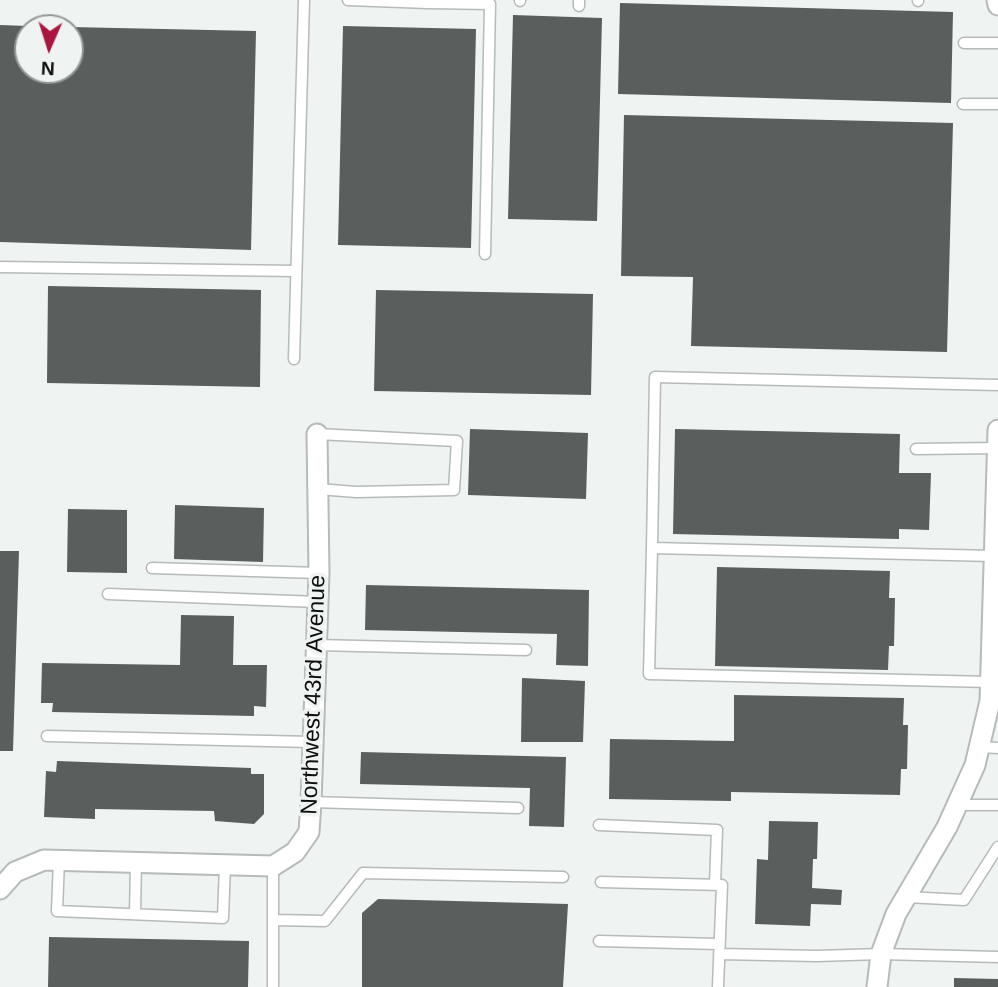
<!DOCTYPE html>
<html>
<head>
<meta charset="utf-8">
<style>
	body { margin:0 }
	#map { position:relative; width:998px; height:987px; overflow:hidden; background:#eff3f2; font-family:Helvetica,sans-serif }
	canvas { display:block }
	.north { position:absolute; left:14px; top:14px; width:70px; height:70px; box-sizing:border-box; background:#eff3f2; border:2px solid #959797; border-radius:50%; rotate:183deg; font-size:19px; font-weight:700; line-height:28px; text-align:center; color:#0d0e0e }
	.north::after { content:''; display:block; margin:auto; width:24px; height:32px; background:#ab163f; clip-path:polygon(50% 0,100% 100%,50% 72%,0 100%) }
</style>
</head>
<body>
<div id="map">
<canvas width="998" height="987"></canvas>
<div class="north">N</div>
</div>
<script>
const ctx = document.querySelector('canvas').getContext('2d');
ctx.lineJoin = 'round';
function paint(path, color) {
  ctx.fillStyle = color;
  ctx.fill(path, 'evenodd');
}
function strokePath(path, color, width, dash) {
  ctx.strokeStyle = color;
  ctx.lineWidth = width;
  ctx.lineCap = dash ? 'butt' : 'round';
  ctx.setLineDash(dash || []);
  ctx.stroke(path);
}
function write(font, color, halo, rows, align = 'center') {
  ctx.font = font + ' Helvetica,sans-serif';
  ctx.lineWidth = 7;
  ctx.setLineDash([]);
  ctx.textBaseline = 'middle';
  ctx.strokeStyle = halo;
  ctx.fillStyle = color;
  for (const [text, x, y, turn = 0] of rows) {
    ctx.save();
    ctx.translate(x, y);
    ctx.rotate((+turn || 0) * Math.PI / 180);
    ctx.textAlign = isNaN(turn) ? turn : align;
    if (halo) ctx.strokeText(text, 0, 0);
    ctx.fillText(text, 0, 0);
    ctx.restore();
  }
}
const building = new Path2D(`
	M620,3L953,12L951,103L618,94Z
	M513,15L602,18L597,221L508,219Z
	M0,25L28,26V70H70V27L256,31L251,250L0,242Z
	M343,26L476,29L471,248L338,245Z
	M624,115L953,123L947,352L691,346L693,277L621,276Z
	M48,286L261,290L260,387L47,383Z
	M376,290L593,294L591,395L374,391Z
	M470,429L588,433L586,499L468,495Z
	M675,429L900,434L899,473H931L929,530L899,529V539L673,534Z
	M175,505L264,508L263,562L174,559Z
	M68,509L127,510V573L67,572Z
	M0,551H19L13,751H0Z
	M717,567L890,571L889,598H895L894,646H889L888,670L715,666Z
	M366,585L589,590L588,666L556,665L557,634L365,630Z
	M181,615L234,616L233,665H267L266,707L254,706V716L52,712L53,703H41L42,663L180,665Z
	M522,678L585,681L583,742H521Z
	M734,695L904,698L903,725H908L907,769H901L900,795L731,792V801L609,799L610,739L734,741Z
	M361,752L566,757L564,827L529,826L530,788L360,784Z
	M57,761L251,768V774H264V814L254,824L215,821L214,811L95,809V819L44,817L46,771L56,772Z
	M769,821L818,822L817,859H813L812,888L842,890L841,905L811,904L810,926L755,924L757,859L768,860Z
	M378,899L568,904L563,987H362V913Z
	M49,937L249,941L248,987H48Z
	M954,978L998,979V987H954Z`);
const service = new Path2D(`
	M348,0L428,3L429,0
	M918,0V1
	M520,1V0
	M428,3L490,4L485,254
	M579,6V0
	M964,43H998
	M963,104H998
	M0,267L296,271
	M294,359L304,0
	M317,434L457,441L454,490L356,492L318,489
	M916,449L998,448
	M652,548L655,377L998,385
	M152,568L319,573
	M108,594L318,602
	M316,645L526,650
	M990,682L649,674L652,548L994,556
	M47,736L312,742
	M979,747L998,748
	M311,802L518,808
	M957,805H998
	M599,825L717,830L715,884
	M59,860L57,911L223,918L225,864
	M601,882L722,885L718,987
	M906,897L964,900L998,847
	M135,914L136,862
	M273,920L325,921L363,873L563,877
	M599,941L719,944
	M719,954L817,956L881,954L998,957
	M273,986V866`);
const minor = new Path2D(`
	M997,0L998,5
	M0,889L15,872L44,860L273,866L295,852L309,832L311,802L319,573L317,434
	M877,987L881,954L896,914L947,827L975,765L990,701L998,430`);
const streetNames = [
	["Northwest 43rd Avenue",314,695,-88]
];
paint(building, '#5a5e5d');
strokePath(service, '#b6bab9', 13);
strokePath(minor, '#b6bab9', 23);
strokePath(service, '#fff', 10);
strokePath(minor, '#fff', 19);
write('23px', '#0d0e0e', '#eff3f2', streetNames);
</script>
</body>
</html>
